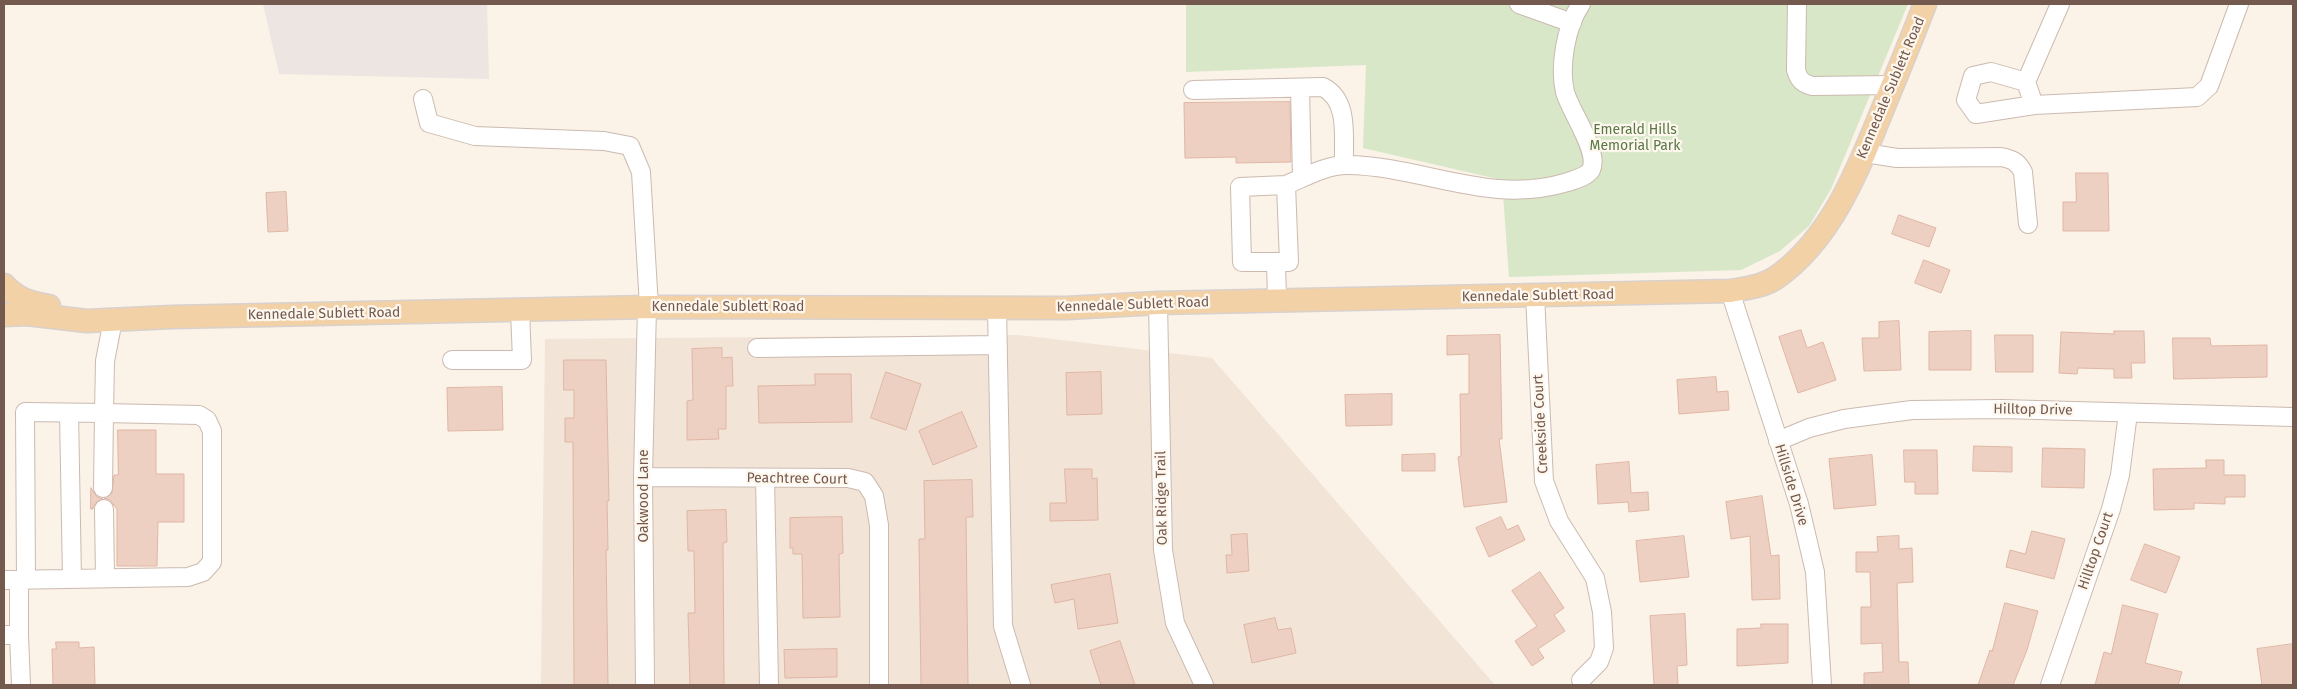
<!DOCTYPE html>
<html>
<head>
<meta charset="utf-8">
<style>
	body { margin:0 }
	#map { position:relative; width:2297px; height:689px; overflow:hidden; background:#fbf2e8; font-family:"Fira Sans",sans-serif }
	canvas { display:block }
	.frame { position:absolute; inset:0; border:5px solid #73594e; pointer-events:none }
</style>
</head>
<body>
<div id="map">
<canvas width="2297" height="689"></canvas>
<div class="frame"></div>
</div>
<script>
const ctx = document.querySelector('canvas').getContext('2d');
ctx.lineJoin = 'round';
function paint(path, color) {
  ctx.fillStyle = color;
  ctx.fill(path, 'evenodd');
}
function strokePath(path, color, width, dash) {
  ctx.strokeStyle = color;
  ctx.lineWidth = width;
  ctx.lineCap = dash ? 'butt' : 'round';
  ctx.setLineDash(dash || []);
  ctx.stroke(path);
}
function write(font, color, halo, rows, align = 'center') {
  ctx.font = font + ' "Fira Sans",sans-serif';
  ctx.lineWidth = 4.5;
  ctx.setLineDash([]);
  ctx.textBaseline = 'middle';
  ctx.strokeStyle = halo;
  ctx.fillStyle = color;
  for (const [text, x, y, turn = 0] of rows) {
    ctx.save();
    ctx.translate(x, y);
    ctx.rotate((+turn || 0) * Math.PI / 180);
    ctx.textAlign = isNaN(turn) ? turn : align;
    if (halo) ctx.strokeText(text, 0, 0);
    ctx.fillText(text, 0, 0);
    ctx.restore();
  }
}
const residential = new Path2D(`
	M1019,335L1212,358L1495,685H541L545,339Z`);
const industrial = new Path2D(`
	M263,4H487L489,79L279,74Z`);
const green = new Path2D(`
	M1186,4H1908L1831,189L1809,226L1780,251L1741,270L1509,277L1502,180L1363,148L1366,65L1186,72Z`);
const building = new Path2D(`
	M1290,102L1291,162L1236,163V157L1185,158L1184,103Z
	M2076,173H2108L2109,231H2063V202H2076Z
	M286,192L288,231L268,232L266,193Z
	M1899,215L1936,228L1929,247L1892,234Z
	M1924,260L1950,270L1941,293L1915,283Z
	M1899,321L1901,370L1864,371L1862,338H1879V322Z
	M1801,330L1807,348L1823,342L1836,380L1798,393L1779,337Z
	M1971,331V370H1929V332Z
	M2114,331H2144L2145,363H2131L2132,378H2114V369L2078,368L2077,374L2059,373L2061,332L2114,334Z
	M1500,335L1502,439H1499L1507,502L1464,507L1458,457L1461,456L1460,394H1469V354L1447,355V336Z
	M1995,335H2033V372H1996Z
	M2173,338H2210L2211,346L2267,345V377L2174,379Z
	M722,348V358L732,357L733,386H726V429H718L719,439L687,440V401L693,400L692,349Z
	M564,360H606L609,501H607L608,550H606L608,685H574L573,442H565V418H574V390H564Z
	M886,372L921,384L906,430L871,418Z
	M1101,372L1102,414L1067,415L1066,373Z
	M815,374H851L852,422L759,423L758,386L815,385Z
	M1716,377L1717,392L1728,391L1729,410L1679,414L1677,380Z
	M502,387L503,430L448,431L447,388Z
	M1392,394V425L1346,426L1345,395Z
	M962,412L977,447L933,465L919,431Z
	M118,430H156V474H184V522H158L157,566H117V509L110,500L104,498L112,493L114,475H118Z
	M1974,446L2012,447V472L1973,471Z
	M2043,448L2085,449L2084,488L2042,487Z
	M1904,450H1937L1938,494H1915V482H1905Z
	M1435,454V471H1402V455Z
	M1872,455L1876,505L1834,509L1829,459Z
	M2206,460H2224V475H2245V497H2225V504L2194,503V509L2154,510L2153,469L2206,468Z
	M1629,462L1631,493L1648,492L1649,510L1629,512L1628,502L1598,504L1596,465Z
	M1065,469H1092V479L1097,478L1098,520L1050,521V503H1066Z
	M972,480L973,517H966L968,685H921L919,539H925L924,481Z
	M91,488L97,497L103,499L95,503L93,509H91Z
	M1762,496L1771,556L1779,555L1780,599L1752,600L1750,536L1731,539L1726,502Z
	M726,510L727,542L723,543L724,685H690L688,613H695L694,551H688L687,511Z
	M842,517L843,553L839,554L840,617L803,618L802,554H793V548H790V518Z
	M1501,517L1507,530L1518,525L1525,540L1489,557L1476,528Z
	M2032,531L2065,539L2054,579L2006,567L2010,550L2025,554Z
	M1247,534L1249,571L1227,573L1226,555H1232L1231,535Z
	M1684,536L1689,577L1640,582L1636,541Z
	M1899,536V549L1912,548L1913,582L1897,583L1899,662H1908L1909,685H1864V673L1883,672L1882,643L1861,644V607H1871L1870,572H1856V552H1878L1877,537Z
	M2145,544L2180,557L2166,593L2131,580Z
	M1540,572L1564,608L1554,615L1565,631L1538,649L1544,658L1532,666L1515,641L1537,626L1512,591Z
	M1110,574L1118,623L1078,629L1074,599L1055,603L1051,585Z
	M2005,603L2038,611L2027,650L2013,685H1978L1990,650L1992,651Z
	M2123,605L2158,614L2145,663L2182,672L2178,685H2095L2104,652L2111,654Z
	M1685,614L1687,665L1677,666L1678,685H1654L1650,616Z
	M1275,618L1278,630L1291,628L1296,653L1252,663L1244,625Z
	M1761,624H1788V663L1737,666V629L1761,628Z
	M1120,641L1135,685H1101L1090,651Z
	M56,642H79V648L94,647L95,685H53L52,649H56Z
	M2293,644V685H2262L2257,649Z
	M837,649V677L785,678L784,650Z`);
const minor = new Path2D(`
	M1519,4L1572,23
	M1797,4L1796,70C1799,80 1802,83 1812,86L1893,85
	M2026,82L1991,72L1973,76L1966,100L1976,114L2034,105L2026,82L2060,4
	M1300,88L1302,178
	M1193,90L1323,87C1350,101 1343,138 1344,165
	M423,99L429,123L475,136L604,141L630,146L641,172L649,307
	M2034,105L2197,97L2209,86L2239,4
	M1865,153L1897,158L2001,157C2012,159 2018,162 2023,172L2028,224
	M1286,185C1305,177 1326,165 1347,165C1424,166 1489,206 1568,182C1576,179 1586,177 1591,170C1600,152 1570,111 1565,92C1559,66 1566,26 1581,4
	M1286,185L1289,262H1242L1240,187Z
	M1276,262L1277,301
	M1730,291L1799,504L1815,572L1822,685
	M1535,295L1544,481L1559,521L1595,578L1602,612L1604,648L1599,662L1581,680
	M1158,303L1163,550L1175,623L1204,685
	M997,307L1003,626L1021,685
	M757,348L998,345
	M452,360H522L520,310
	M69,413L72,579
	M1778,441L1809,428L1844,419L1912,410L2001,409L2293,417
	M643,477L848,478L865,482L874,496L879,525V685
	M765,478L769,685
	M104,509L105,578
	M4,580L188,577L203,572L212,562V431L207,420L199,415L104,413L105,361L113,320
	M26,580L25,412L104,413L103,488
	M4,635H19V580
	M19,635L21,685
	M645,685L643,477L647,307
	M2050,685L2111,509L2120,475L2128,413`);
const major = new Path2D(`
	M4,285C17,299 30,303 49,306
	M4,315L27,314L87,321L172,317L649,307L1067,308L1158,303L1730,291C1746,288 1763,287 1777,277C1833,237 1859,167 1884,106C1898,72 1912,38 1925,4`);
const streetNames = [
	["Kennedale Sublett Road",1891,88,-67],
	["Kennedale Sublett Road",1538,296,-1],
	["Kennedale Sublett Road",1133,305,-2],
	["Kennedale Sublett Road",728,307],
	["Kennedale Sublett Road",324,314,-1],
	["Hilltop Drive",2033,410,1],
	["Creekside Court",1541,424,-93],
	["Peachtree Court",797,479,1],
	["Hillside Drive",1791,485,73],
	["Oakwood Lane",644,496,-90],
	["Oak Ridge Trail",1162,498,-91],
	["Hilltop Court",2096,551,-71]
];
const parkNames = [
	["Emerald Hills",1635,130],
	["Memorial Park",1635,146]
];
paint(residential, '#f2e4d7');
paint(industrial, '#ece5e1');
paint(green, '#d7e7c8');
paint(building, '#eed0c2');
strokePath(building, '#dfb6a4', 1);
strokePath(minor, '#ccbaaf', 20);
strokePath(major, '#d8d1cd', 25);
strokePath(minor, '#fff', 18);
strokePath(major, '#f3d1a7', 22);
write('14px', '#73594e', '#fef7ee', streetNames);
write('14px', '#597847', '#fef7ee', parkNames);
</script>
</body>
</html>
